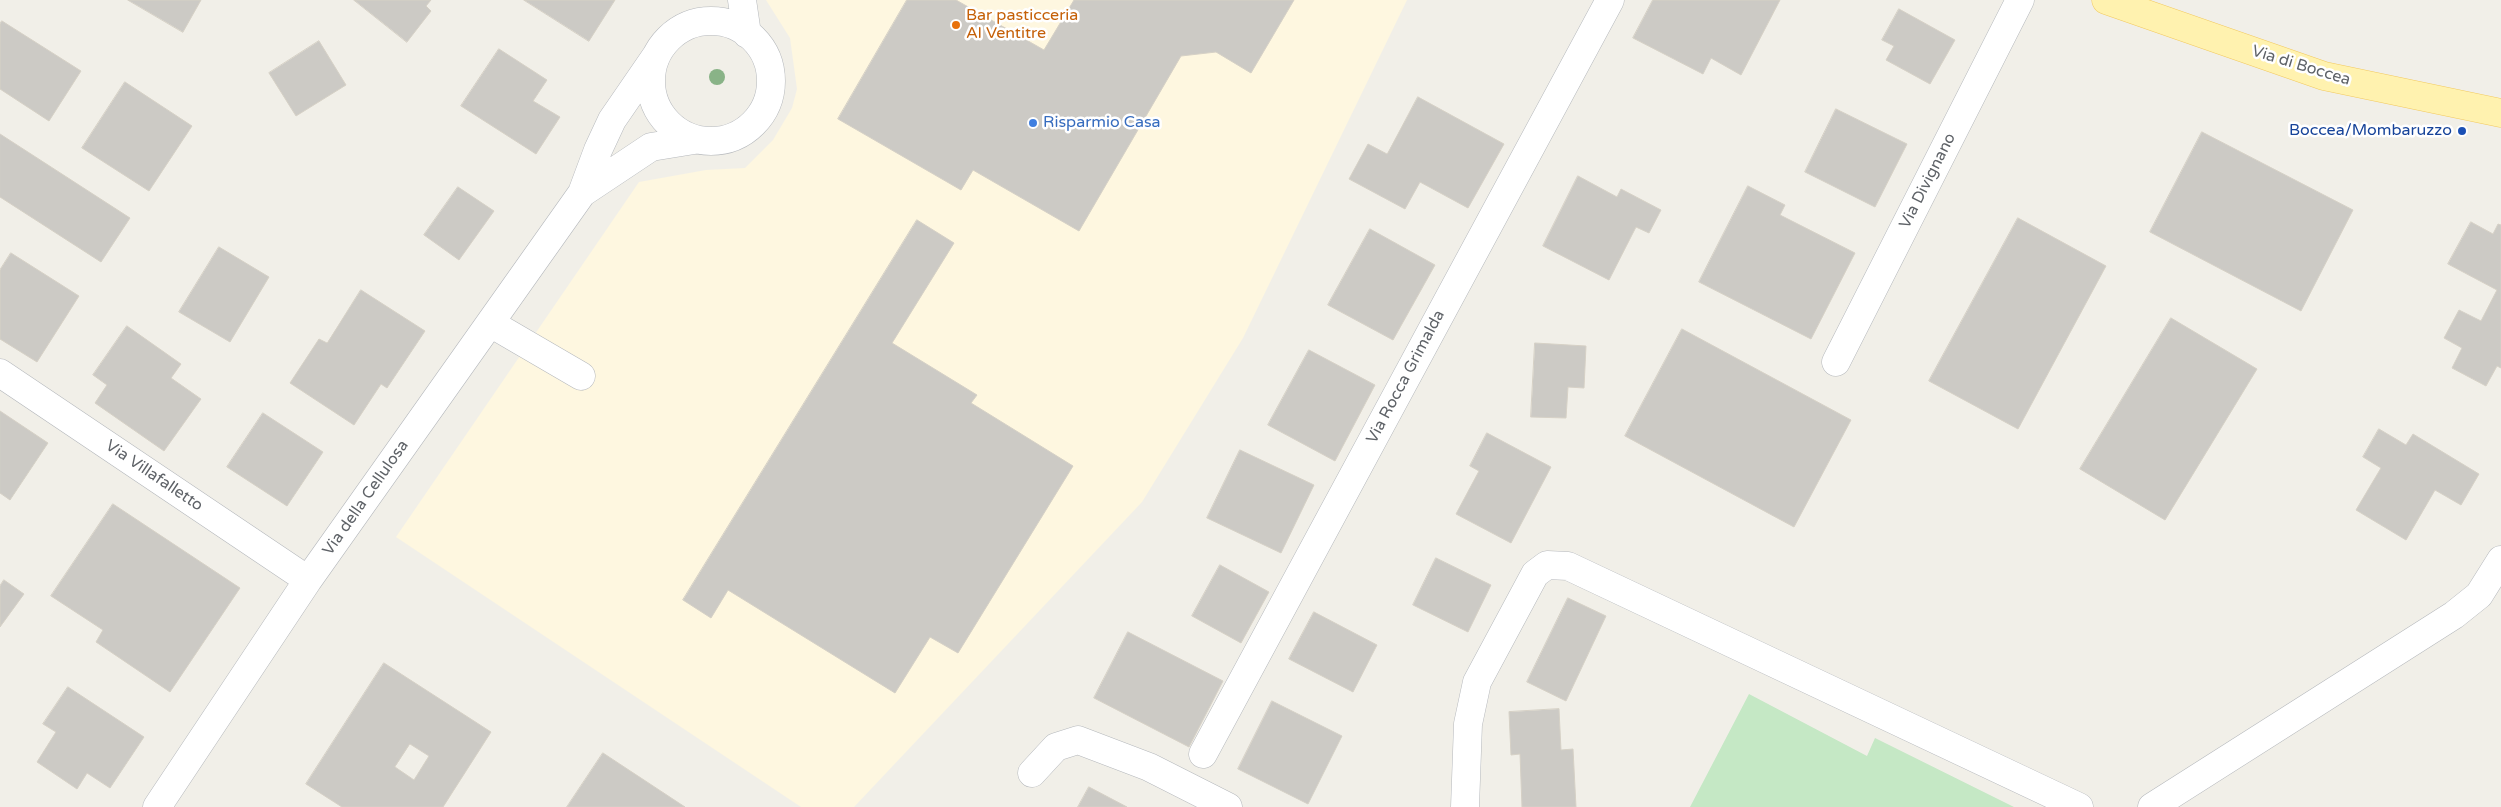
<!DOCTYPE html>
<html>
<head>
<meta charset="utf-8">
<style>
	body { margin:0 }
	canvas { display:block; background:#f1efe8 }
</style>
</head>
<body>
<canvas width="2501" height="807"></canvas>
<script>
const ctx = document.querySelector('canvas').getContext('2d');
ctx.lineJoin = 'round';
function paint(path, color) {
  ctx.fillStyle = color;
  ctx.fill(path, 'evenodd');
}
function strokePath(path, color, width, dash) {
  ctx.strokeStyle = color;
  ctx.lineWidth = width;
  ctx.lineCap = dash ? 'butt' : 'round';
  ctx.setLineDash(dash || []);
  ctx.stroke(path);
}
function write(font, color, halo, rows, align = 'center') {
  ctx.font = font + ' "Varela Round",sans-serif';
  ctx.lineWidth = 5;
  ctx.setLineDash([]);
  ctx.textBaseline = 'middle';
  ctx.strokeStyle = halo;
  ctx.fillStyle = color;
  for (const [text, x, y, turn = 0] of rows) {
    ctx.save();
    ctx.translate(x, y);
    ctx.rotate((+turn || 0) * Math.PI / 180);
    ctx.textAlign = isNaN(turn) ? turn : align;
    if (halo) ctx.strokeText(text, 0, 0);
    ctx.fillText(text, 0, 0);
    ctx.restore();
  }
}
const commercial = new Path2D(`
	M766,0H1407L1243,338L1142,502L854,807H801L396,537L639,182L706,170L745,168L773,140L792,108L797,89L790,38Z`);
const green = new Path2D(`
	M1749,694L1867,756L1875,738L2014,807H1690Z`);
const building = new Path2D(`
	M128,0H201L183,32Z
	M354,0H431L426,6L431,11L407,42Z
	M524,0H615L589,41Z
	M907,0H956L1044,50L1074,0H1294L1251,73L1216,52L1181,56L1079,231L973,170L961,190L838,119Z
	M1653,0H1780L1741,75L1711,58L1703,74L1633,38Z
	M1899,9L1955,40L1930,84L1886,60L1894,46L1882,40Z
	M2,21L81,71L49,121L0,89V24Z
	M319,41L346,85L296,116L269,73Z
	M499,49L547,80L533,101L560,117L536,154L461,106Z
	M125,82L192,126L149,191L82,148Z
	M1418,97L1504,144L1468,208L1420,182L1405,209L1349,179L1368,144L1387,154Z
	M1836,109L1907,144L1875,207L1805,172Z
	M2202,132L2353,210L2301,311L2150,232Z
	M0,134L130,218L101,262L0,197Z
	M1578,176L1617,197L1621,189L1661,210L1649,233L1636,227L1609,280L1543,246Z
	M1748,186L1785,205L1780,215L1855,253L1811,339L1699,282Z
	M458,187L494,211L459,260L424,235Z
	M2018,218L2106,266L2018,429L1929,381Z
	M917,220L954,243L892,343L977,395L971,403L1073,466L958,653L930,637L895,693L728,590L711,618L683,600Z
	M2471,222L2493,234L2498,224L2501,225V368L2497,366L2486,386L2452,368L2462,348L2444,338L2459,310L2481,321L2497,290L2448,264Z
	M1370,229L1435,265L1393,340L1328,305Z
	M219,247L269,277L230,342L179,312Z
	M11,253L79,296L37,362L0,339V270Z
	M361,290L425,331L387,388L381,384L354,425L290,383L319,339L327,343Z
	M2171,318L2257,369L2165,520L2080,469Z
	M127,326L181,364L171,378L201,399L164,451L95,403L107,385L93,375Z
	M1682,329L1851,420L1794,527L1625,436Z
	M1535,343L1586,346L1584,388L1568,387L1566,418L1531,417Z
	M1309,350L1375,385L1335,461L1268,425Z
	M0,411L48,443L10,500L0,493Z
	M263,413L323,452L287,506L227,467Z
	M2379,429L2406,445L2413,434L2479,474L2461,505L2435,490L2406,540L2356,510L2381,468L2363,457Z
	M1487,433L1551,467L1511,543L1456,514L1479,471L1470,466Z
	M1240,450L1314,485L1281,553L1207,518Z
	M113,504L240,588L170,692L96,642L103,630L51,596Z
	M1436,558L1491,585L1468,632L1413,605Z
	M1220,565L1269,592L1241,643L1192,616Z
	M4,580L24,594L0,627V586Z
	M1568,598L1606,616L1566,701L1527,682Z
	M1314,612L1377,645L1353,692L1289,659Z
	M1128,632L1223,681L1189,747L1094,698Z
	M384,663L491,732L443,807H342L306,784ZM410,744L429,756L414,780L395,767Z
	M68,687L144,737L110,788L87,773L77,789L37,762L56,732L43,724Z
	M1272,701L1342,736L1308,804L1238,769Z
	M1559,709L1561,750L1573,749L1576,807H1522L1520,754L1511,755L1509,712Z
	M603,753L685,807H567Z
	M1089,787L1127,807H1078Z`);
const minor = new Path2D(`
	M742,0L747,34
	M651 81a60 60 0 1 1 120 0a60 60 0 1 1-120 0Z
	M582,193L651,147L694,140
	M490,323L581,376
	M1836,362L2020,0
	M0,373L308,580
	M1203,754L1610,0
	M1032,773L1056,747L1078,740L1149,767L1228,807
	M157,807L308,580L582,193L598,150L612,120L656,56
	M1465,807L1468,724L1477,682L1535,574L1547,565L1568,566L2079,807
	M2152,807L2454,615L2479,595L2501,560`);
const major = new Path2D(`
	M2106,0L2324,76L2501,113`);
const trees = [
	[717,77]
];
const markers = [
	[956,25,5,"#e8710a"],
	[1033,123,5,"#3f7fe0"],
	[2462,131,5,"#1a4fb4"]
];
const foodNames = [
	["Bar pasticceria",966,16],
	["Al Ventitre",966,34]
];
const streetNames = [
	["Via di Boccea",2301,66,17],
	["Via Divignano",1928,181,-63],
	["Via Rocca Grimalda",1406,377,-62],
	["Via Villafalletto",154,476,34],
	["Via della Cellulosa",366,498,-55]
];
const shopNames = [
	["Risparmio Casa",1043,123]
];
const transitNames = [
	["Boccea/Mombaruzzo",2452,131]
];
paint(commercial, '#fef7e0');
paint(green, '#c5e8c5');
paint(building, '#cccac5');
strokePath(building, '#d6d1c6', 1);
strokePath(minor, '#b5b8bc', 29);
strokePath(major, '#f2c960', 29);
strokePath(minor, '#fff', 28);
strokePath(major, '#fff2af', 28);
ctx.fillStyle = '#89b387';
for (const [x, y] of trees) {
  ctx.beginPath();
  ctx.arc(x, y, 8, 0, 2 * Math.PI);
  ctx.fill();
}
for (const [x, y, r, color] of markers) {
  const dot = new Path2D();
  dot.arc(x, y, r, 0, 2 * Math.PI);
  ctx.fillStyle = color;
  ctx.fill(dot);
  strokePath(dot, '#fff', 2);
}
write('16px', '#c56008', '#fff', foodNames, 'left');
write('16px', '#5f6368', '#fff', streetNames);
write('16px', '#366cbe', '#fff', shopNames, 'left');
write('16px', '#164399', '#fff', transitNames, 'right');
</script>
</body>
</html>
